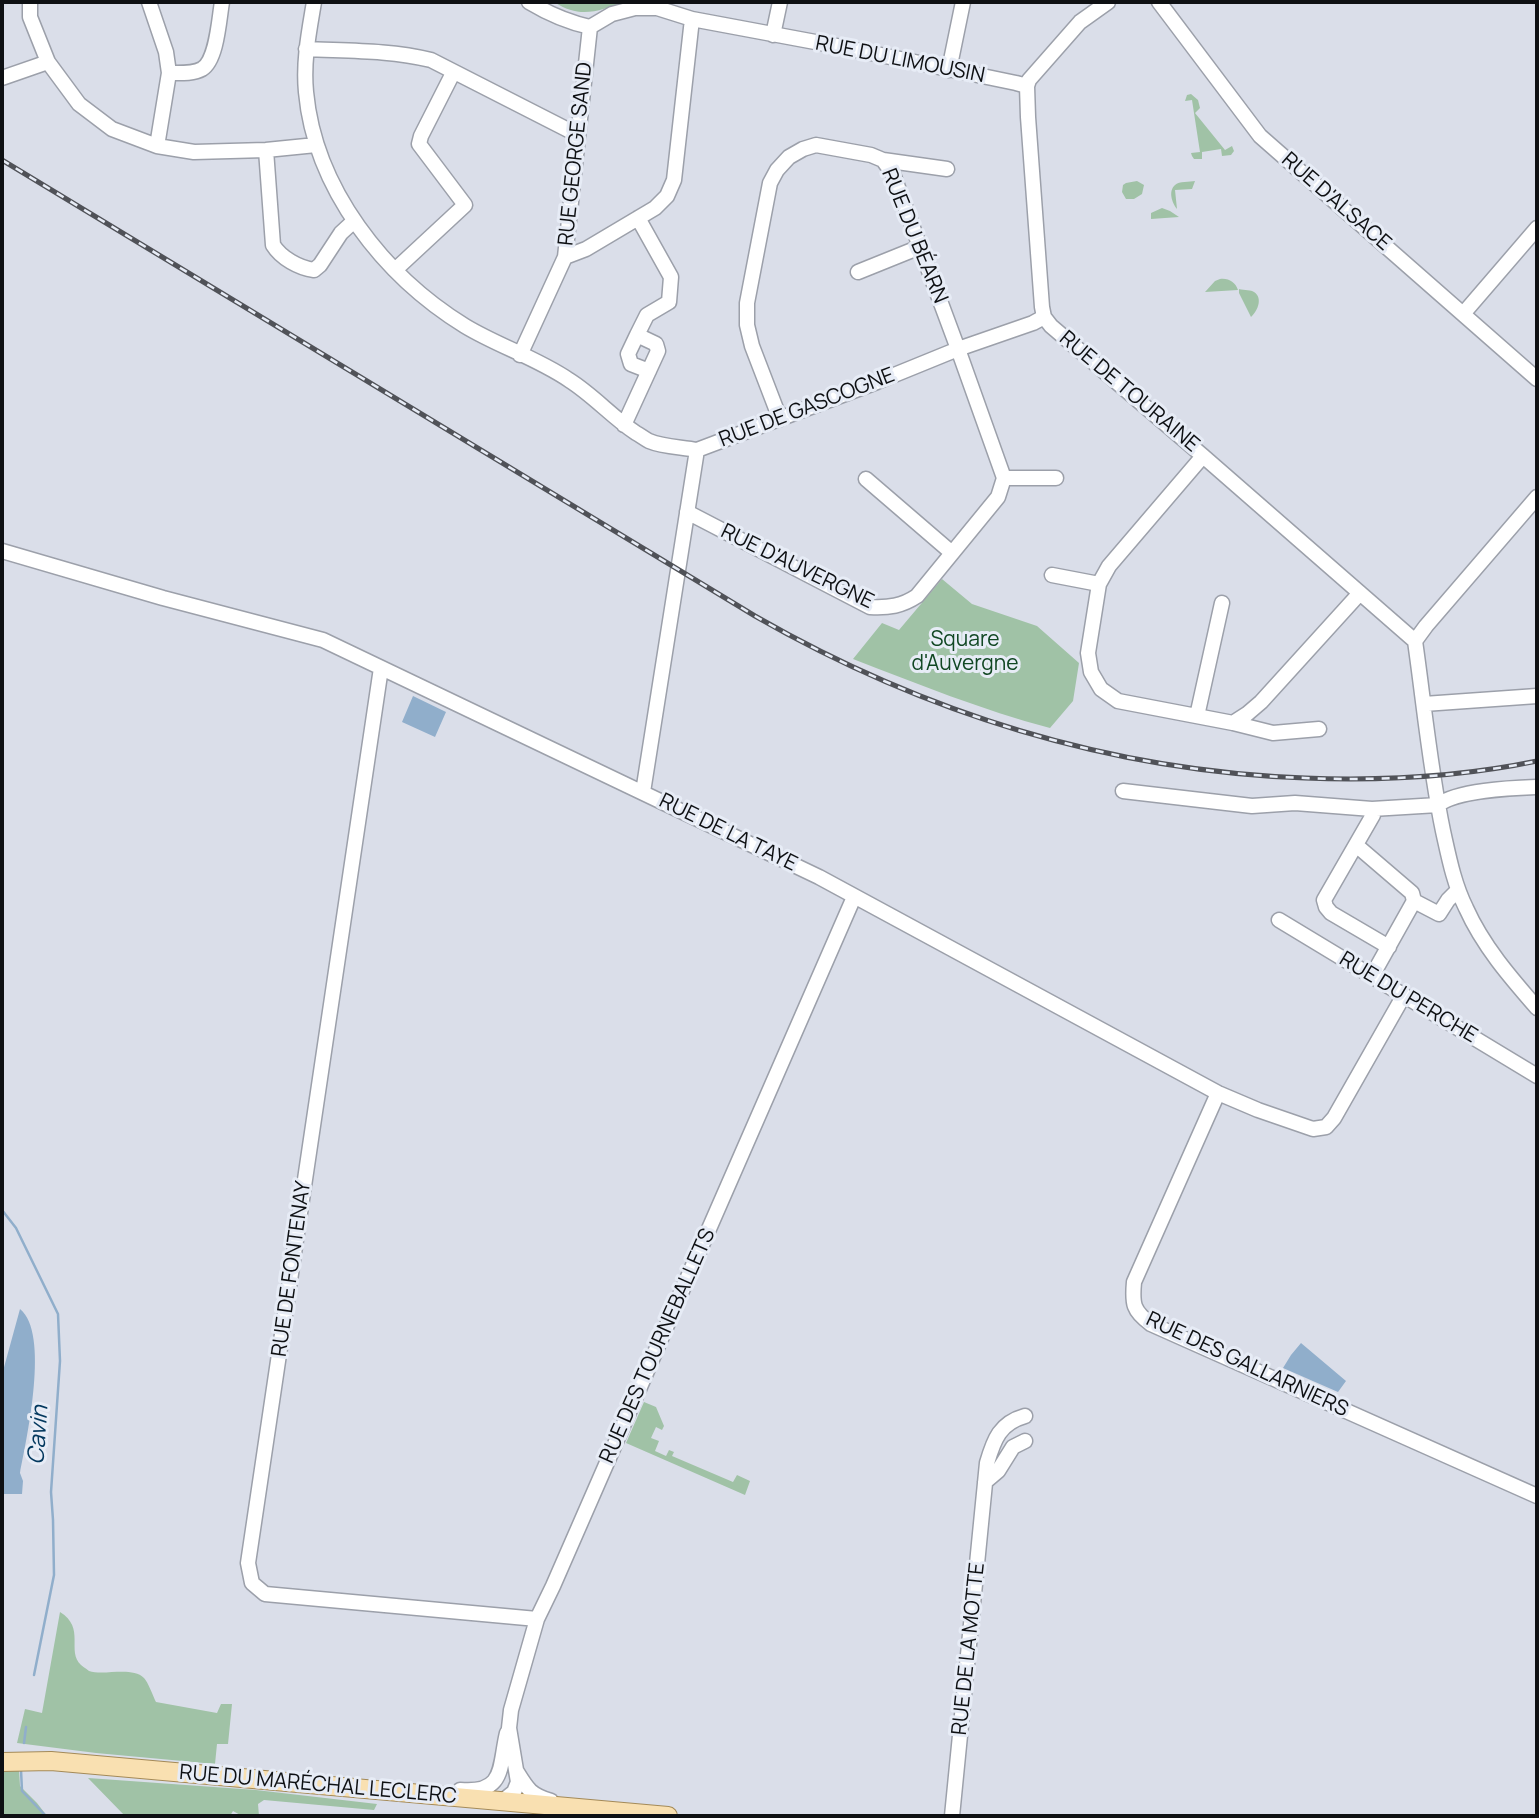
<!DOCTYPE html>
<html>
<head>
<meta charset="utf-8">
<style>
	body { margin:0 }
	#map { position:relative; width:1539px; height:1818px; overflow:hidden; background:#dadee9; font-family:Manrope,sans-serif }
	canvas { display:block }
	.frame { position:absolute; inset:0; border:4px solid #0e1013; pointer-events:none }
</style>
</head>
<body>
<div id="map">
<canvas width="1539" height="1818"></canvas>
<div class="frame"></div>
</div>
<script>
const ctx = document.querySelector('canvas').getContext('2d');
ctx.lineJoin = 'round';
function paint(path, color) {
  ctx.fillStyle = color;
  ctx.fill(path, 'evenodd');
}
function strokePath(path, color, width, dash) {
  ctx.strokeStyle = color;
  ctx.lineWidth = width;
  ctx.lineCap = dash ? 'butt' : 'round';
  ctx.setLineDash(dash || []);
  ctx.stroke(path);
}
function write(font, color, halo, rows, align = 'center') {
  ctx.font = font + ' Manrope,sans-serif';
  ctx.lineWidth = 6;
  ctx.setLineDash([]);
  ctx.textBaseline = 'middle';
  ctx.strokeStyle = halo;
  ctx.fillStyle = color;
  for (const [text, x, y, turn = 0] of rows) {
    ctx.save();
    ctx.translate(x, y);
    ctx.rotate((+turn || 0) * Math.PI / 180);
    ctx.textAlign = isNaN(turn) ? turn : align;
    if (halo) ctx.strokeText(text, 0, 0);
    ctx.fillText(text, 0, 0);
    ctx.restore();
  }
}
const green = new Path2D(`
	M554,2H627C598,10 582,20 554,2Z
	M1191,94L1198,100L1200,108L1195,113L1225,150L1232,146L1234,151L1231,155L1222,156L1221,149L1202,152V159H1194L1192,156L1191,153L1200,152L1192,100L1185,101L1187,95Z
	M1137,181L1144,185L1142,194L1134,199H1126L1122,192L1123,185L1126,183Z
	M1195,181L1192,189L1175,190L1177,209C1172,203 1168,191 1175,185C1179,181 1190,182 1195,181Z
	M1162,208L1170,211L1179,217L1151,219V213Z
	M1220,279C1229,278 1235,282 1238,290L1205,292L1215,281Z
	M1239,289C1240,290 1251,290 1252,291C1264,296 1258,311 1251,317L1239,293Z
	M942,579L972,604L1037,626L1079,663L1073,701L1050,728C982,710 918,684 853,659L882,623L899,630Z
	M644,1402L656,1407L664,1426L662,1430L656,1427L651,1438L659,1441L655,1451L666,1456L669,1450L674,1452L672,1456L733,1482L737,1475L750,1481L745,1495L626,1443Z
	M60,1612C86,1628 66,1651 81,1665C81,1665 89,1671 89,1671C104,1676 132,1666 144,1678C148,1682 153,1696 156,1702L217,1713L221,1704H232L228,1744H217L215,1764L96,1753L17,1743L25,1709L42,1713Z
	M2,1768L19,1770L20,1786L37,1803L47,1816H2Z
	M88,1778L256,1790L377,1804L374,1810L264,1800L258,1804L259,1816H242L233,1811L230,1816H125Z`);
const water = new Path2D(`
	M413,696L446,712L435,737L402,722Z
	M20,1309C50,1333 27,1437 20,1473L23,1481L22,1494H2L3,1371Z
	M1301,1343L1346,1381L1338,1392L1283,1368L1291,1355Z`);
const stream = new Path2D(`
	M2,1210L16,1228L58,1314L60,1361L51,1492L53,1520L54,1575L34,1675
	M24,1743L26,1727
	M21,1770L22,1791L46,1816`);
const minor = new Path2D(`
	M30,2V17L48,62L79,104L112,129L157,146L194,152L266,150L316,145
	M149,2L166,52L169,73L157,146
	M314,2C309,32 303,61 306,92C315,189 384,276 465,326C498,346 537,358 569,380C593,395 612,417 636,433C640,435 645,439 649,441C663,447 682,447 697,450
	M529,2C549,14 567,22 590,27L612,14L635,8H657L692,19L842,47L1016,83L1027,86
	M1108,2L1080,22L1029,80L1027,86L1028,117L1042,307L1044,317L1051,326L1203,456L1415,641
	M1159,2L1260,136L1537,379
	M773,35L780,2
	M306,49C348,51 390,50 431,60L578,135
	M949,70L963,2
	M169,73C179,73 193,74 202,69C217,60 219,19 222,2
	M2,78L48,62
	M266,150L273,245C281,258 299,268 314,270L320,265L341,233L354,221
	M883,160L947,169
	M565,257L586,249L655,208L667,196L674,180L692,19
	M395,270L465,205L419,144L421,136L453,73
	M858,272L920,247
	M1463,314L1537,228
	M637,335L628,354L631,364L649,371
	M520,355L565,257L590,27
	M624,425L658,351L656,344L637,335L647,315L669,302L671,277L638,218
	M697,450L877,382L958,349L1033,323L1044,317
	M1203,456L1109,566L1099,584L1088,653L1091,672L1101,689L1118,701L1233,723L1247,714L1261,702L1360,593
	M1004,478H1056
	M866,479L952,553
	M1537,497L1426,626L1415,641C1424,704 1430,769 1443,831C1449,858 1454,884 1466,908C1483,946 1510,977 1537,1008
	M687,512L870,607C889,608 902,606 917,596L998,497L1004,478L958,349L893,174L883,160L871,155L816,145L803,149L789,157L777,170L770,183L747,303V325L752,346L780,419
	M2,551L163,598L323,640L819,877L1218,1093L1258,1110L1313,1129L1326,1127L1334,1118L1404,995
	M1052,575L1099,584
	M381,668L248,1563L252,1583L265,1594L537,1619
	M1424,704L1537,696
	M1197,716L1222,603
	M1233,723L1273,733L1319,729
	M1123,791L1252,806L1295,803L1372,809L1438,805C1457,790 1512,788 1537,787
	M643,792L697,450
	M1372,809L1373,815L1324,900L1326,907L1331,913L1389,947
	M1356,845L1412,893L1414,901L1372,976
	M1414,901L1439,914L1448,900L1458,890
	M1279,920L1537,1076
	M1218,1093L1134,1282C1132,1304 1133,1311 1151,1324L1537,1496
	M985,1482L998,1471L1013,1447L1025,1441
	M517,1772C528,1790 531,1795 551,1801
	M460,1790C506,1794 499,1766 507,1733
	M504,1800L514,1792L518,1782L509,1728L511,1710L537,1619L553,1586L854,897
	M952,1816L987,1463C994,1439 1000,1423 1025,1416`);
const major = new Path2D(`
	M2,1762L51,1761L668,1816`);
const rail = new Path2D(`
	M2,160L755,616C924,713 1110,771 1305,778C1383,781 1460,777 1537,761`);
const streetNames = [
	["RUE DU LIMOUSIN",900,60,11],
	["RUE GEORGE SAND",576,154,-84],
	["RUE D'ALSACE",1336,202,41],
	["RUE DU BÉARN",914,236,68],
	["RUE DE TOURAINE",1129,392,40],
	["RUE DE GASCOGNE",807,408,-21],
	["RUE D'AUVERGNE",797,567,26],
	["RUE DE LA TAYE",728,833,26],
	["RUE DU PERCHE",1408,998,31],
	["RUE DE FONTENAY",292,1269,-82],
	["RUE DES TOURNEBALLETS",658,1346,-66],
	["RUE DES GALLARNIERS",1247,1365,25],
	["RUE DE LA MOTTE",969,1649,-84],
	["RUE DU MARÉCHAL LECLERC",318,1785,5]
];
const parkNames = [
	["Square",965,640],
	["d'Auvergne",965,664]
];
const waterNames = [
	["Cavin",39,1435,-86]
];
paint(green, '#a0c2a6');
paint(water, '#90aecb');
strokePath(stream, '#90aecb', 2.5);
strokePath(minor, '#9ca0aa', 17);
strokePath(major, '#a48a58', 20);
strokePath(minor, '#fff', 14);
strokePath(major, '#f9e0b1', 18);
strokePath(rail, '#505258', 5);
strokePath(rail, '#e7ecf6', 2.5, [8]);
write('21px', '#0e1013', '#e7ecf6', streetNames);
write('21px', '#114723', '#e7ecf6', parkNames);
write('italic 23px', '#03385e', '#e7ecf6', waterNames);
</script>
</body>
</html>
